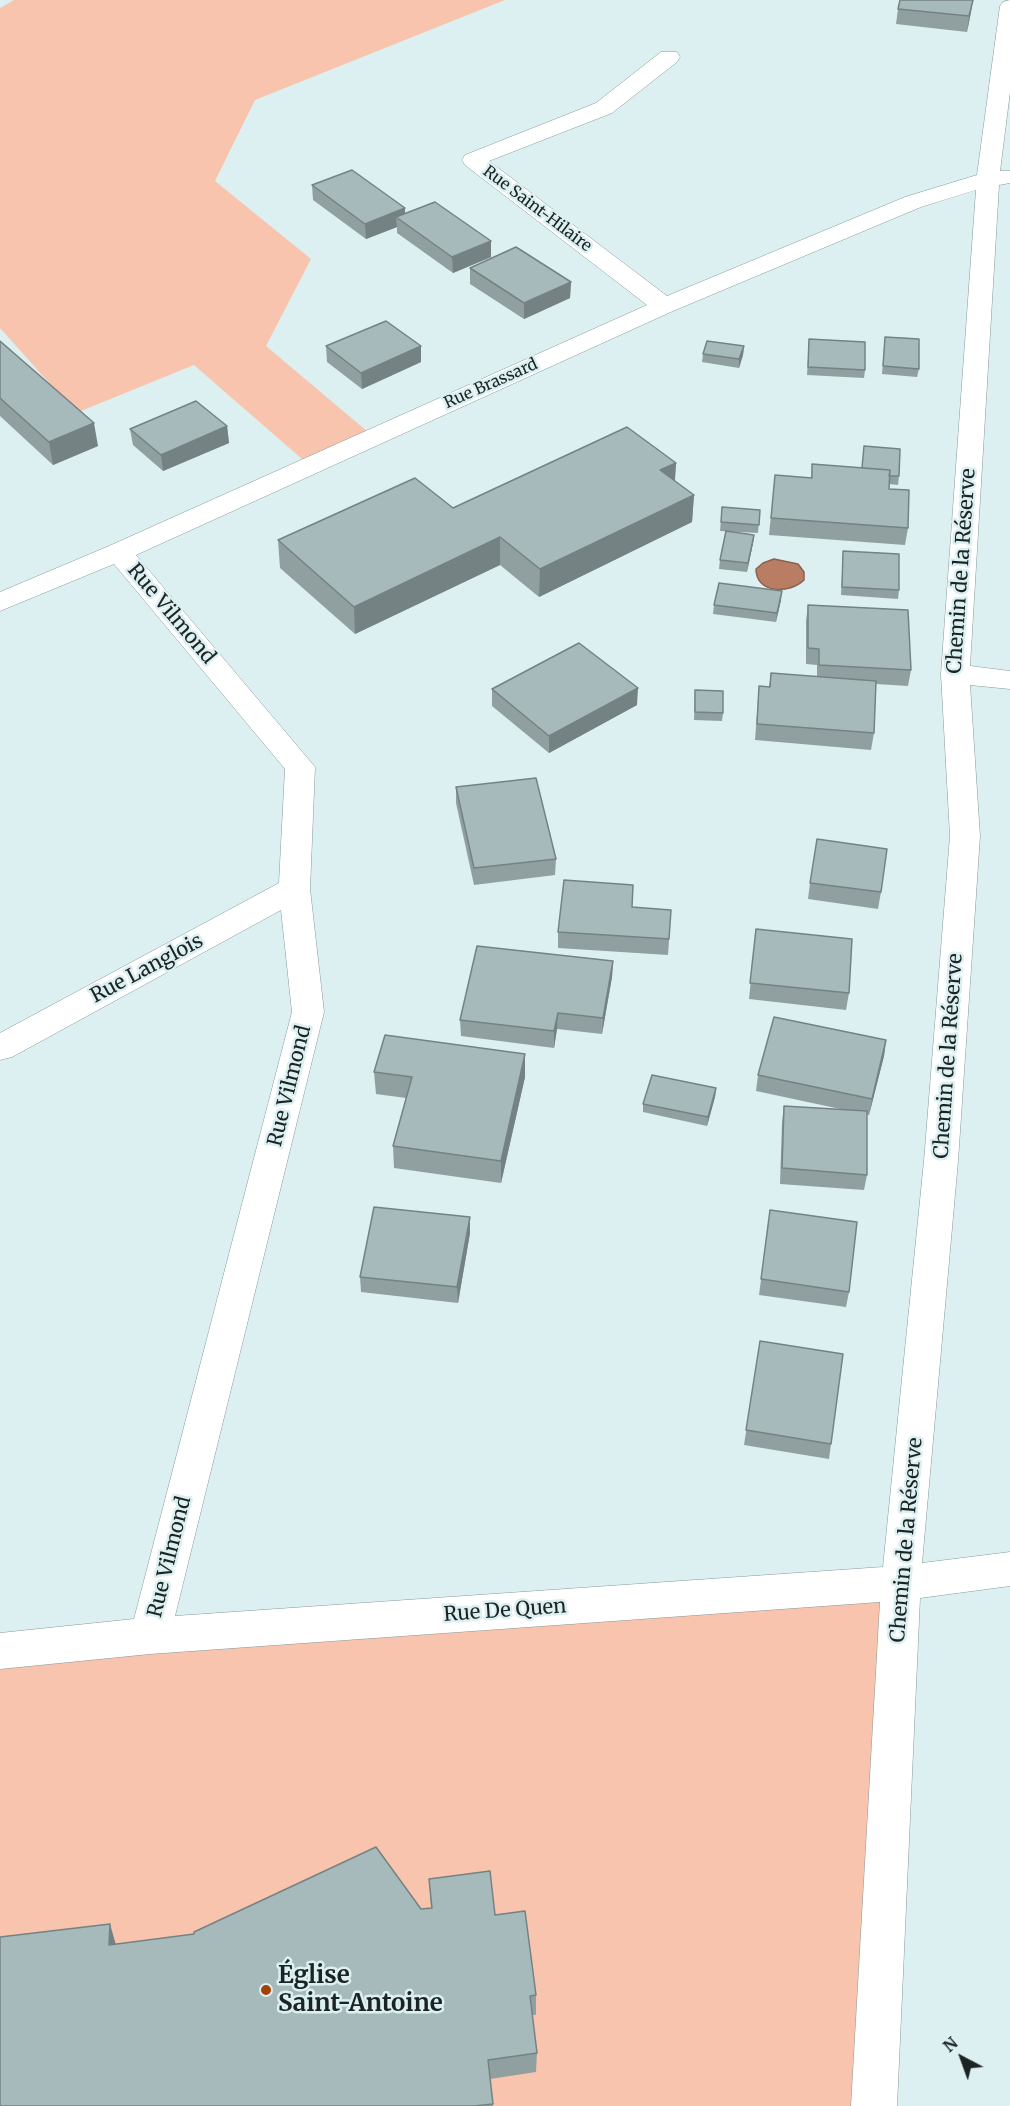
<!DOCTYPE html>
<html>
<head>
<meta charset="utf-8">
<style>
	body { margin:0 }
	#map { position:relative; width:1010px; height:2106px; overflow:hidden; background:#dcf0f2; font-family:Merriweather,serif }
	canvas { display:block }
	.north { position:absolute; left:932px; top:2028px; width:60px; height:60px; -webkit-text-stroke:4px #dcf0f2; paint-order:stroke; rotate:319deg; font-size:16px; font-weight:700; line-height:24px; text-align:center; color:#1c2324 }
	.north::after { content:''; display:block; margin:auto; width:21px; height:27px; background:#1c2324; clip-path:polygon(50% 0,100% 100%,50% 72%,0 100%) }
</style>
</head>
<body>
<div id="map">
<canvas width="1010" height="2106"></canvas>
<div class="north">N</div>
</div>
<script>
const ctx = document.querySelector('canvas').getContext('2d');
ctx.lineJoin = 'round';
function paint(path, color) {
  ctx.fillStyle = color;
  ctx.fill(path, 'evenodd');
}
function strokePath(path, color, width, dash) {
  ctx.strokeStyle = color;
  ctx.lineWidth = width;
  ctx.lineCap = dash ? 'butt' : 'round';
  ctx.setLineDash(dash || []);
  ctx.stroke(path);
}
function write(font, color, halo, rows, align = 'center') {
  ctx.font = font + ' Merriweather,serif';
  ctx.lineWidth = 5;
  ctx.setLineDash([]);
  ctx.textBaseline = 'middle';
  ctx.strokeStyle = halo;
  ctx.fillStyle = color;
  for (const [text, x, y, turn = 0] of rows) {
    ctx.save();
    ctx.translate(x, y);
    ctx.rotate((+turn || 0) * Math.PI / 180);
    ctx.textAlign = isNaN(turn) ? turn : align;
    if (halo) ctx.strokeText(text, 0, 0);
    ctx.fillText(text, 0, 0);
    ctx.restore();
  }
}
const green = new Path2D(`
	M14,0H505L255,100L215,181L311,259L266,346L374,437L310,466L194,365L76,413L0,328V8Z
	M901,1583L864,2106H491L433,1929L200,1952L0,1959V1651Z`);
const water = new Path2D(`
	M774,559L798,564L804,572V580C790,594 756,594 756,569L763,563Z`);
const minor = new Path2D(`
	M1010,0V92L1000,171H1010V183L999,185L970,666L1010,671V689L970,685L980,836L958,1161L922,1563L1010,1552V1586L920,1598L897,2106H851L880,1602L150,1654L0,1669V1633L134,1619L292,1012L281,910L12,1057L0,1060V1033L279,883L285,769L114,564L0,611V592L109,546L647,305L465,165L462,160L465,155L596,103L661,52H677L680,57L677,62L612,113L489,161L667,296L905,197L977,175L1000,6L1003,2ZM976,190L941,674L950,836L924,1161L883,1567L175,1616L324,1012L310,889L315,767L136,555L673,311L921,207Z`);
const wall = new Path2D(`
	M898,9L971,12L967,32L896,24Z
	M312,185L405,208V214L491,241V257L453,273L397,233V227L366,239L313,200Z
	M470,268L571,282L570,298L524,319L470,284Z
	M885,337L919,369L917,377L882,374Z
	M809,339L865,370L864,378L807,375Z
	M0,341L98,446L53,465L0,416Z
	M326,346H421V362L362,389L327,362Z
	M744,346L743,355L739,368L702,362L703,354Z
	M227,426L229,443L163,471L133,445L130,429Z
	M676,463L675,481L694,495L692,522L539,597L500,565L355,634L280,568L278,540L453,508Z
	M812,464L899,476L898,485L889,484V489L908,528L905,545L769,535L775,475L811,478Z
	M722,507L760,510L758,533L720,531Z
	M754,535L753,543L747,572L719,569L720,560Z
	M843,551L899,590L898,599L841,595Z
	M781,600L776,622L713,614L714,605Z
	M808,605L911,670L908,686L876,684L874,733L871,750L755,740L759,686L769,687L771,673L817,677V665L806,664V621Z
	M492,689L637,705L549,753L492,706Z
	M695,690L723,713L722,721L694,720Z
	M456,787L556,859L555,875L474,885L456,803Z
	M810,883L881,892L878,909L808,899Z
	M632,907L671,910L668,955L558,948V932Z
	M756,929L849,993L846,1010L749,999Z
	M613,961L612,977L602,1034L557,1029L554,1048L461,1036L460,1020Z
	M886,1040L884,1056L869,1115H867V1175L864,1190L780,1184L782,1122L784,1106L845,1110L756,1091L758,1075Z
	M374,1072L525,1077L501,1183L394,1168L393,1146L406,1098L376,1094Z
	M716,1088L715,1097L707,1126L643,1112V1104Z
	M770,1210L849,1292L846,1307L759,1295Z
	M470,1217V1233L458,1303L361,1292L360,1277Z
	M760,1341L831,1444L829,1459L744,1445Z
	M429,1879L495,1915L536,1995V2015H532L537,2053L536,2072L490,2079L493,2106H0L116,1944L431,1908Z`);
const shadedWall = new Path2D(`
	M973,0L971,12L967,32L969,16Z
	M405,208V224L396,217L397,227L366,239L365,224Z
	M491,241V257L453,273L452,257Z
	M571,282L570,298L524,319V303Z
	M421,346V362L362,389L361,373Z
	M744,346L743,355L739,368V359Z
	M94,423L98,446L53,465L49,442Z
	M227,426L229,443L163,471L161,455Z
	M676,463L674,490L660,470Z
	M694,495L692,522L539,597L540,569Z
	M754,535L753,543L747,572L748,563Z
	M500,537V565L355,634L354,607Z
	M782,591L781,600L776,622L777,613Z
	M638,688L637,705L549,753V736Z
	M613,961L612,977L602,1034L603,1018Z
	M558,1013L557,1029L554,1048V1031Z
	M886,1040L884,1056L869,1115L872,1099Z
	M525,1054V1077L501,1183V1161Z
	M716,1088L715,1097L707,1126L708,1117Z
	M470,1217V1233L458,1303L457,1287Z
	M110,1924L116,1945H109Z`);
const building = new Path2D(`
	M900,0H973L969,16L898,9Z
	M352,170L405,208L365,224L312,185Z
	M435,202L491,241L452,257L396,217Z
	M516,247L571,282L524,303L470,268Z
	M386,321L421,346L361,373L326,346Z
	M885,337L919,339V369L883,366Z
	M809,339L865,342V370L808,367Z
	M0,341L94,423L49,442L0,398Z
	M707,341L744,346L739,359L703,354Z
	M196,401L227,426L161,455L130,429Z
	M627,427L676,463L660,470L694,495L540,569L500,537L354,607L278,540L415,478L453,508Z
	M864,446L900,449L899,476H889L890,470L862,468Z
	M812,464L890,470L889,489L909,490L908,528L771,518L775,475L812,478Z
	M722,507L760,510L759,525L721,522Z
	M726,531L754,535L748,563L720,560Z
	M843,551L899,554V590L842,587Z
	M719,583L782,591L777,613L714,605Z
	M808,605L908,610L911,670L819,665V649L808,648Z
	M579,643L638,688L549,736L492,689Z
	M771,673L876,681L874,733L757,724L759,686L770,687Z
	M695,690L723,691V713L695,712Z
	M536,778L556,859L474,868L456,787Z
	M817,839L887,849L881,892L810,883Z
	M564,880L633,885L632,907L671,910L669,939L558,932Z
	M756,929L852,939L849,993L750,983Z
	M477,946L613,961L603,1018L558,1013L554,1031L460,1020Z
	M774,1017L886,1040L872,1099L758,1075Z
	M385,1035L525,1054L501,1161L393,1146L412,1077L374,1072Z
	M652,1075L716,1088L708,1117L643,1104Z
	M784,1106L867,1111V1175L782,1168Z
	M374,1207L470,1217L457,1287L360,1277Z
	M770,1210L857,1222L849,1292L761,1279Z
	M760,1341L843,1354L831,1444L746,1430Z
	M376,1847L421,1909L432,1908L429,1879L490,1871L495,1915L525,1911L536,1995L530,1996L537,2053L488,2060L493,2104L474,2106H0V1937L110,1924L109,1945L194,1934V1932Z`);
const markers = [
	[266,1990,6,"#a44205"]
];
const farStreetnames = [
	["Rue Saint-Hilaire",537,209,37],
	["Rue Brassard",491,384,-24]
];
const streetNames = [
	["Chemin de la Réserve",962,571,-86],
	["Rue Vilmond",171,614,50],
	["Rue Langlois",147,969,-28],
	["Chemin de la Réserve",949,1056,-86],
	["Rue Vilmond",290,1086,-76],
	["Chemin de la Réserve",907,1540,-85],
	["Rue Vilmond",170,1557,-76],
	["Rue De Quen",505,1611,-4]
];
const nearPoinames = [
	["Église",278,1976],
	["Saint-Antoine",278,2004]
];
paint(green, '#f8c4ae');
paint(water, '#b87d63');
strokePath(water, '#896250', 1.5);
strokePath(minor, '#87999b', 1);
paint(minor, '#fff');
paint(wall, '#90a0a1');
paint(shadedWall, '#758283');
paint(building, '#a7babb');
strokePath(building, '#758283', 1.5);
for (const [x, y, r, color] of markers) {
  const dot = new Path2D();
  dot.arc(x, y, r, 0, 2 * Math.PI);
  ctx.fillStyle = color;
  ctx.fill(dot);
  strokePath(dot, '#dcf0f2', 2);
}
write('16px', '#1c2324', '#dcf0f2', farStreetnames);
write('20px', '#1c2324', '#dcf0f2', streetNames);
write('bold 24px', '#1c2324', '#dcf0f2', nearPoinames, 'left');
</script>
</body>
</html>
